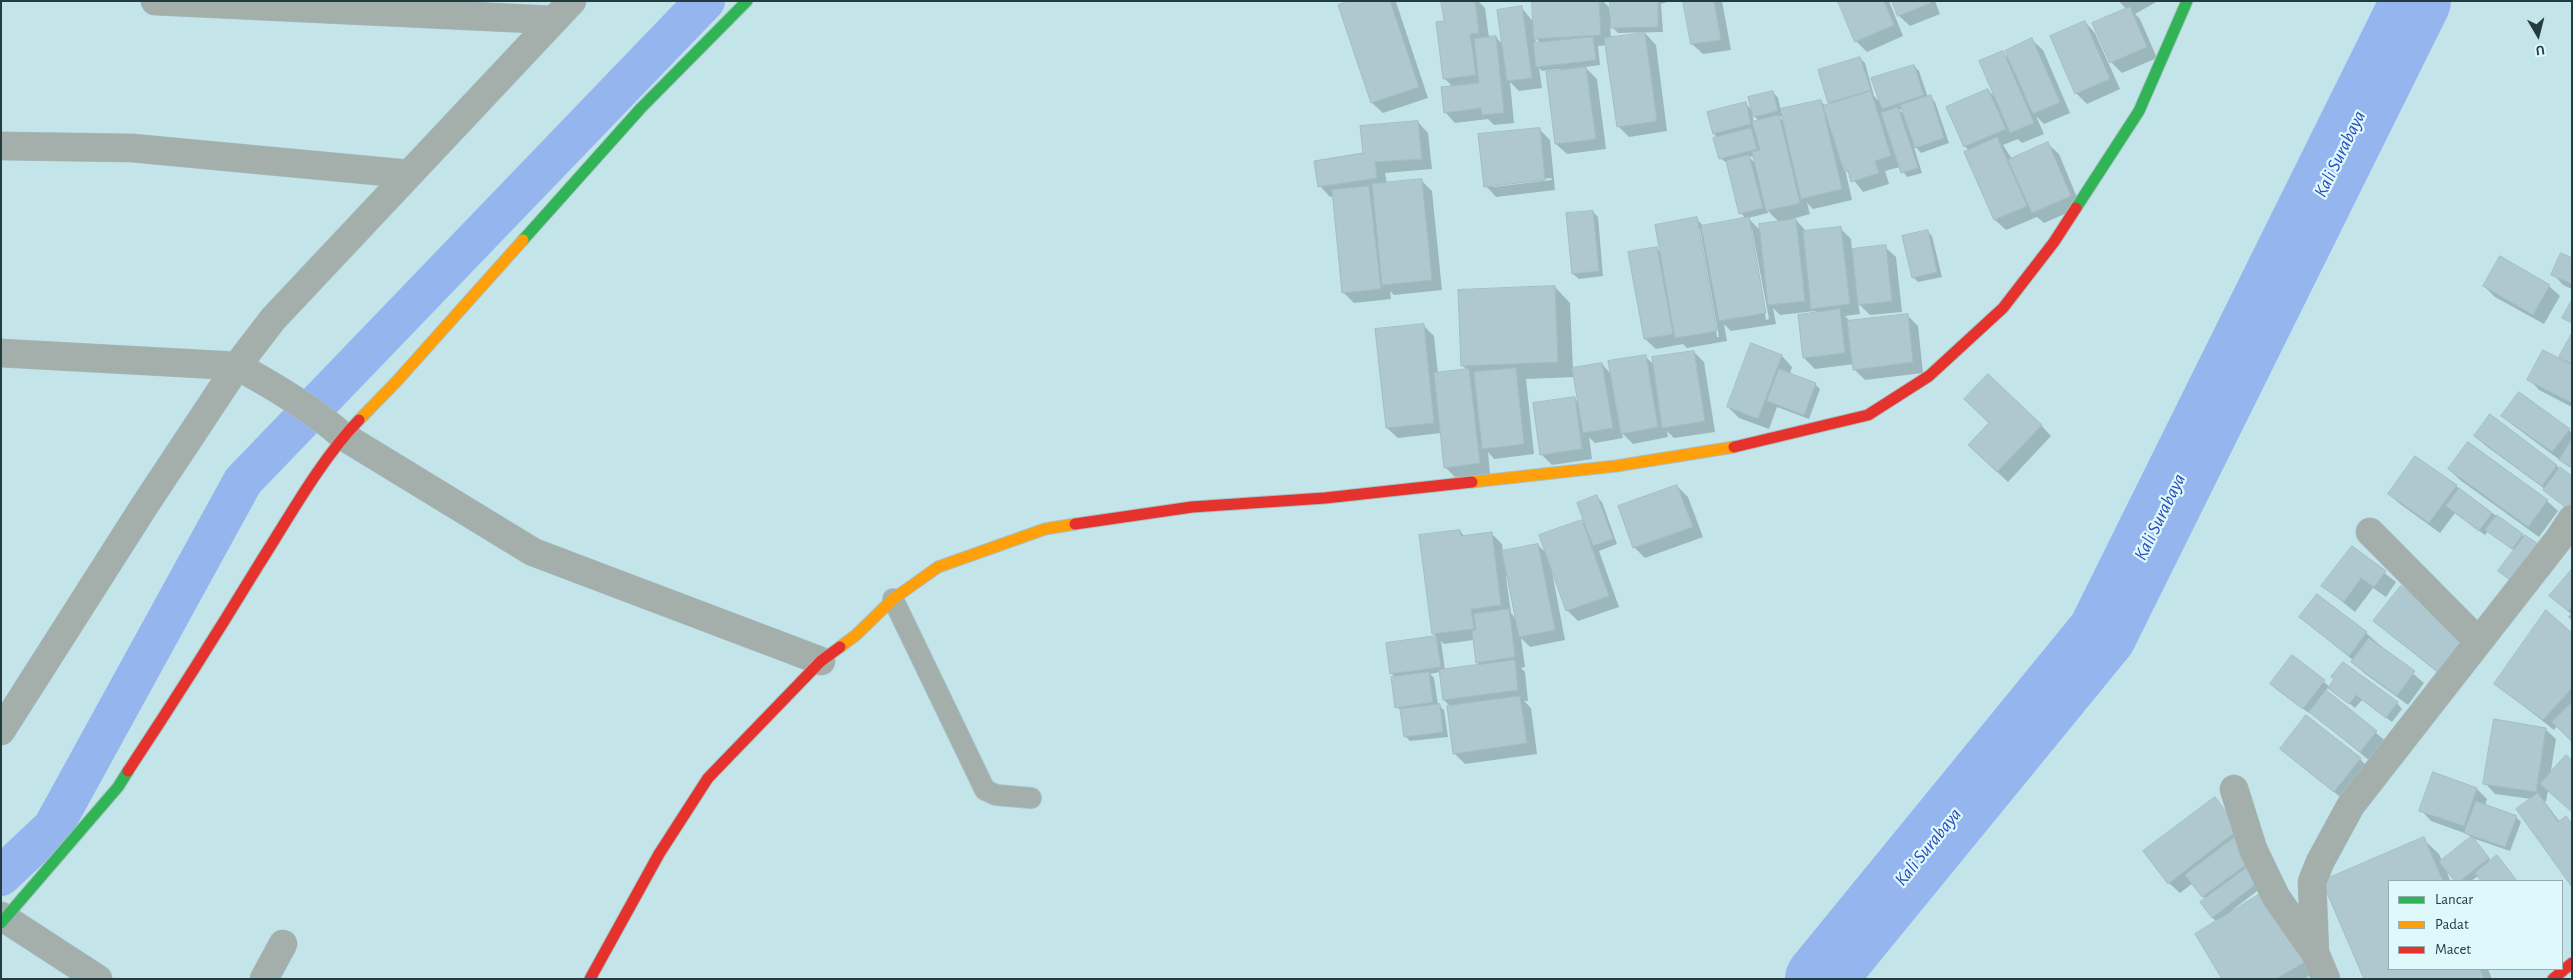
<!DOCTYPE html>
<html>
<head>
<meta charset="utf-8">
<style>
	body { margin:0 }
	#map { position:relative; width:2573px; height:980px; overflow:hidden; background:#c3e5ea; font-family:"Alegreya Sans",sans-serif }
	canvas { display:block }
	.frame { position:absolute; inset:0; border:2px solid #223c40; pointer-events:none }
	.legend { position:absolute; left:2388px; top:880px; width:175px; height:90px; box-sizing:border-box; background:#dff8fb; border:1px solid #93adb0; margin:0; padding:6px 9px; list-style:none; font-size:15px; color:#223c40 }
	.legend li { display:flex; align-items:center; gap:10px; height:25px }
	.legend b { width:25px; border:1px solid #93adb0 }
	.north { position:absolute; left:2513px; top:10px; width:50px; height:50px; -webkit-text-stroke:4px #dff8fb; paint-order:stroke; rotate:172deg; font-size:14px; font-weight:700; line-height:20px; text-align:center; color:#223c40 }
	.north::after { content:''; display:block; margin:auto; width:18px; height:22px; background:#223c40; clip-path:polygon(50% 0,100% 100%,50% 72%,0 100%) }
</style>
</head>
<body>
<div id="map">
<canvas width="2573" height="980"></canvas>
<div class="frame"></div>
<ul class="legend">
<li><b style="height:6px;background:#30b455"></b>Lancar</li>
<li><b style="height:6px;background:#ff9f0a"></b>Padat</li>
<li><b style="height:6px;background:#e5322d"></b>Macet</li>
</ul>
<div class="north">U</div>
</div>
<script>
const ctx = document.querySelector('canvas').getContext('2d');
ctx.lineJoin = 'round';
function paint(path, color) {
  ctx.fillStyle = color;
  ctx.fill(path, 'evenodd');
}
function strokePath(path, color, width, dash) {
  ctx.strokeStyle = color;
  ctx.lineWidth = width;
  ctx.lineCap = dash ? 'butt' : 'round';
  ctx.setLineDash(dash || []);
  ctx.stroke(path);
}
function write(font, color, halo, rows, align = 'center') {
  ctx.font = font + ' "Alegreya Sans",sans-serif';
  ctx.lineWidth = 4.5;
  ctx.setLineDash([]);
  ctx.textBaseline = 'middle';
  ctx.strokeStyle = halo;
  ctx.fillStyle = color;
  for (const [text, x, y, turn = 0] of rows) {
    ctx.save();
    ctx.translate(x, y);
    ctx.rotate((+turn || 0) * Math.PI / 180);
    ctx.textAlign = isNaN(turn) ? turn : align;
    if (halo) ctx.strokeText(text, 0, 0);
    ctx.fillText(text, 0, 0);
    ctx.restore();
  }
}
const shadow = new Path2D(`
	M1354,1L1396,2L1428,98L1383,113L1372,103L1340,6Z
	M1445,1H1478L1485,8L1489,38L1496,37L1503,45L1521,7L1535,24L1534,1H1603L1609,7L1610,17L1640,1H1670L1661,4L1663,32L1618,33L1610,25L1611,39L1645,33L1656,45L1667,131L1629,137L1618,126L1607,45L1598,46L1600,65L1585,67L1597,79L1606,149L1567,154L1556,144L1560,69L1542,71L1539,68L1542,88L1519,91L1510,82L1514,123L1494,125L1488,119L1455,123L1445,112L1453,87L1445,79ZM1535,37L1541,44H1536Z
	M1685,1H1722L1731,50L1703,54L1692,44Z
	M1839,1H1889L1903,36L1867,52L1856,41Z
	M1893,1H1935L1940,14L1910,26L1899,16Z
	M2119,1H2158L2135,14L2140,19L2157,58L2122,73L2111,62L2127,10Z
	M2085,22L2095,33L2120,89L2087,104L2076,93Z
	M2032,40L2043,50L2070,113L2044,124L2036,116L2044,134L2022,143L2018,139L2003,145L2012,159L2048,144L2059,154L2081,207L2044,223L2037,217L2006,230L1995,220L1965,152L1969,151L1965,146L1988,90L1997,99L2002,52L2011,61Z
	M1860,58L1865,63L1874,96L1881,103L1914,66L1919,71L1928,98L1930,97L1935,102L1949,143L1921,153L1913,144L1922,173L1907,177L1900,167L1885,171L1889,184L1863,192L1845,169L1852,200L1813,209L1807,203L1810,214L1781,222L1796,220L1806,231L1840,228L1851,239L1852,251L1885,247L1896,257L1902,312L1870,315L1858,303L1860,314L1845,316L1850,321L1907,315L1918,326L1923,373L1865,380L1854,369V364L1815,369L1804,358L1799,316L1817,313L1815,311L1780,315L1773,308L1776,324L1731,331L1724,324L1727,341L1687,348L1683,344L1656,349L1645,339L1629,253L1656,248L1661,253L1696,218L1704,227L1746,219L1741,213L1727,163L1720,158L1718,138L1714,134L1709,113L1745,103L1753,111L1773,92L1778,98L1781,111L1820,101L1826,106L1832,105L1820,71ZM1903,108L1906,116L1899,110ZM1752,114L1759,121L1754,123ZM1783,116L1785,123L1779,117ZM1754,156L1756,164L1749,157ZM1767,210L1779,222L1762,232L1748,218L1768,213ZM1697,229H1700L1719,337H1717ZM1750,229H1752L1769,319L1766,320Z
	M1418,122L1428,133L1432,169L1385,173L1387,184L1421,180L1432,191L1442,290L1394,295L1390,291L1391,299L1354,303L1344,293L1334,196L1330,197L1320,186L1364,154Z
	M1540,130L1550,140L1555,190L1496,197L1486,186ZM1551,178L1552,180L1493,187V184Z
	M1593,212L1598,217L1603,276L1579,279L1573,274L1567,214Z
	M1927,231L1932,236L1942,277L1918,282L1913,277Z
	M2572,259V289L2563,285L2553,274Z
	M2484,286H2549L2560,296L2544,324L2495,297Z
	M1555,287L1570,303L1573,369L1602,364L1611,374L1645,356L1654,365L1694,352L1704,362L1715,432L1674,438L1667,431L1668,437L1633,444L1622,433L1623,438L1595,443L1589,437L1592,459L1552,465L1541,454L1574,398L1579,403L1575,377L1526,379L1534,454L1494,459L1488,452L1490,474L1456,478L1445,467L1441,433L1398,438L1387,428L1423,325L1434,336L1438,374L1468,371L1462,365Z
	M2572,335V407L2539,390L2529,379L2567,363L2561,357Z
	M1752,345L1782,356L1792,367L1790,374L1815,384L1820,389L1809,419L1777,407L1769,429L1739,418L1728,407Z
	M2503,415L2569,430L2572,433V469L2514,426Z
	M2041,425L2051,436L2008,482L1980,456Z
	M2475,436L2557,466L2560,469L2545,489L2486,446Z
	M2449,469L2547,501L2558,511L2539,537L2460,480Z
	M1677,486L1688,497L1703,537L1645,558L1634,547Z
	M2456,486L2525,537L2522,589L2500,571L2515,551L2488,531L2485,535L2455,513L2440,533L2400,504L2389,494Z
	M1597,497L1602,502L1617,544L1599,551L1619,607L1578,621L1567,610L1552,572L1565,640L1530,647L1521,638L1525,667L1521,668L1525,672L1528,701H1524L1531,708L1537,754L1465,764L1454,753L1451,707L1444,700L1440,672L1430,674L1434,678L1438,705L1444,710L1448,737L1410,741L1405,736L1402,712L1397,707L1396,678L1391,673L1387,644L1437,637L1434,634L1420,536L1460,531L1465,537L1491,533L1502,544L1503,552L1538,545L1547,554L1582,521L1587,526ZM1506,577H1508L1516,619L1511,613ZM1474,640L1477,662L1480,666L1445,670L1441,641L1444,644Z
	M2352,548L2396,582L2386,597L2373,588L2355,612L2323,586Z
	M2572,571V620L2568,617L2571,614L2551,596Z
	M2401,587L2453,685L2374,621Z
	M2317,596L2366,633L2424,683L2408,705L2364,673L2353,662L2354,661L2300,617Z
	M2572,634V741L2557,726L2554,730L2496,684Z
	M2292,656L2330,687L2397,703L2402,709L2392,722L2362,700L2355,708L2329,687L2325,691L2387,742L2371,762L2310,711L2309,713L2276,689Z
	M2545,729L2556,739L2546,802L2544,801L2560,822L2566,818L2572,823V885L2532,799L2495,794L2485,783Z
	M2282,749L2360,759L2371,770L2345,801Z
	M2434,773L2477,789L2487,799L2485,805L2516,817L2521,822L2510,851L2472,838L2491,861L2502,862L2517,881H2483L2478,876L2471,881H2456L2446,868L2450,881H2389V969H2488L2492,979H2365L2324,881L2423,839L2439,854L2442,861L2472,838L2467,834L2431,821L2421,810Z
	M2214,798L2249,840L2265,885L2231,911L2318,971L2304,979H2224L2217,922L2212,917L2206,900L2193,883L2180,893L2169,883Z`);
const canal = new Path2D(`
	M1,876L53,827L243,481L705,1`);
const river = new Path2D(`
	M1820,979L2102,634L2416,1`);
const building = new Path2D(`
	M1350,1H1390L1419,87L1371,103L1338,5Z
	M1441,1H1475L1479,33L1470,34L1476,75L1443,79L1436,22L1444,21Z
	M1532,1H1599L1601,35L1534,39Z
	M1610,1H1658V27L1611,28Z
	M1683,1H1714L1721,40L1691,44Z
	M1838,1H1884L1894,25L1855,42Z
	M1892,1H1930L1931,3L1898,16Z
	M1522,6L1532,78L1507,81L1497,10Z
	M2130,7L2147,47L2110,63L2092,23Z
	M2085,21L2110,79L2075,94L2050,36Z
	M1645,33L1657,121L1617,127L1604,38Z
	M1496,36L1504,113L1482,115L1481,108L1444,113L1441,87L1479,83L1474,39Z
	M1593,37L1596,60L1536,67L1533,43Z
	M2032,38L2060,102L2033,114L2005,51Z
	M2003,51L2034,123L2010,133L1979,61Z
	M1860,57L1871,90L1828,103L1818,70Z
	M1914,65L1924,95L1882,109L1871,78Z
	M1586,67L1596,139L1555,144L1546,72Z
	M1988,89L2006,129L1964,147L1946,107Z
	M1773,91L1778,111L1753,117L1748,97Z
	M1871,91L1891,156L1875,161L1879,173L1851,182L1848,170L1844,171L1823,106Z
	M1931,95L1944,138L1915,148L1900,105Z
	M1821,100L1842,189L1801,199L1780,109Z
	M1746,102L1751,124L1713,134L1707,112Z
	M1898,107L1918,168L1901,173L1881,113Z
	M1779,115L1800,203L1766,211L1752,152L1760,150L1752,122Z
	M1418,121L1422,159L1375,162L1377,178L1318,187L1314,161L1363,153L1360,126Z
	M1540,128L1545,180L1484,187L1478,134Z
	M1751,128L1757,149L1719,159L1713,138Z
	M1997,137L2027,206L1994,220L1964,152Z
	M2048,142L2071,196L2032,213L2008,160Z
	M1749,155L1763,208L1739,214L1726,161Z
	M1422,179L1432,280L1382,285L1372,184Z
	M1369,186L1381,289L1342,293L1332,190Z
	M1593,211L1599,271L1572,274L1566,213Z
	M1697,217L1717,331L1675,338L1655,225Z
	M1749,217L1766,313L1719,321L1701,226Z
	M1796,219L1805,301L1768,305L1759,224Z
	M1841,227L1850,304L1811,309L1803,231Z
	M1928,230L1937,272L1912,278L1902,236Z
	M1886,245L1892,301L1858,305L1852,249Z
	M1657,247L1673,334L1644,339L1628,252Z
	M2561,253L2572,258V284L2551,275Z
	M2500,256L2550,285L2533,315L2483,286Z
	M1555,286L1558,362L1461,366L1458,290Z
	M2572,300V323L2562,318Z
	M1840,309L1845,353L1803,358L1798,315Z
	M1908,314L1913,362L1853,370L1847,321Z
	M1424,324L1434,423L1386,428L1375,329Z
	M2572,333V364L2559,357Z
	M1751,343L1782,355L1758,419L1727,407Z
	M2543,350L2572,365V403L2527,380Z
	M1694,351L1705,421L1662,428L1652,357Z
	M1646,355L1658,427L1621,434L1608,361Z
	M1602,363L1613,428L1583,433L1572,368Z
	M1516,368L1524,444L1482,449L1474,372Z
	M1469,369L1480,463L1444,468L1434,373Z
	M1779,369L1816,383L1804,415L1767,401Z
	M1988,374L2042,425L1997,472L1968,445L1989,423L1964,399Z
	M2519,392L2570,429L2552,452L2501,416Z
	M1575,397L1582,449L1540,455L1533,403Z
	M2490,414L2557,465L2542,486L2474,436Z
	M2572,439V468L2559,460Z
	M2468,442L2548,500L2528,527L2448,469Z
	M2415,456L2457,485L2429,523L2388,494Z
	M2560,467L2572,476V506L2569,510L2543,490Z
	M1677,485L1693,527L1633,548L1618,506Z
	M2459,488L2492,513L2479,531L2446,506Z
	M1597,495L1613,539L1593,546L1577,503Z
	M2497,515L2523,534L2512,549L2485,530Z
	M1582,520L1609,596L1566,611L1539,535Z
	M1460,530L1461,536L1492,532L1501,605L1471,609L1474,629L1432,634L1419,535Z
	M2525,535L2544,548L2517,585L2498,571Z
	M1538,544L1555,630L1519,637L1502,551Z
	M2352,546L2386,571L2374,587L2361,578L2344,602L2321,586Z
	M2572,569V607L2568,611L2549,596Z
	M2401,586L2470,639L2442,675L2373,621Z
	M2317,594L2367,632L2349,656L2299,617Z
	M1509,609L1515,657L1476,663L1472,631L1476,630L1474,614Z
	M2546,610L2572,633V688L2543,720L2494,684Z
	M1436,636L1441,667L1390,674L1386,643Z
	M2369,638L2415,671L2397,696L2351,662Z
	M2292,655L2325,680L2303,709L2270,684Z
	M1515,660L1518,690L1443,700L1439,670Z
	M2343,662L2398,702L2386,718L2356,695L2349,704L2328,688L2334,679L2331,677Z
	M1429,672L1433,702L1395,708L1391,677Z
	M2326,690L2377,731L2360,752L2309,712Z
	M1520,696L1527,743L1453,754L1447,706Z
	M2572,702V742L2552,722Z
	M1440,704L1443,732L1404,737L1400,709Z
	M2306,715L2361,758L2334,792L2280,749Z
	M2494,719L2546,728L2536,792L2483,784Z
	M2566,755L2572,760V812L2540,784Z
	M2433,772L2477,788L2464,826L2419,811Z
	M2538,793L2558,822L2566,816L2572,824V887L2516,809Z
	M2215,797L2239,829L2168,884L2143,851Z
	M2476,801L2517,816L2505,847L2464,833Z
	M2236,836L2254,859L2202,897L2185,875Z
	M2472,836L2489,858L2460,881H2455L2439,862Z
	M2424,837L2443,881H2389V969H2480L2484,979H2364L2322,881Z
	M2497,855L2517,881H2481L2475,873Z
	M2250,865L2261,880L2212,918L2200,902Z
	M2265,891L2308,960L2276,979H2222L2195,934Z`);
const lane = new Path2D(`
	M893,599L985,790L996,795L1031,798`);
const street = new Path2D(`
	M155,1L554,20
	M1,146L132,148L409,174
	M1,353L237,366C274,386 311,408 343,436L533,552L821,661
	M2370,532L2478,641
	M1,731L143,508L237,366L273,319L572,1
	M2234,789L2253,849L2276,897L2315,953
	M1,916L98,979
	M264,979L283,944
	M2326,979L2315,953L2312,882L2320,862L2351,805L2558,540L2572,519`);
const fast = new Path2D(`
	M2076,208L2139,111L2187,1
	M523,240L641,108L747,1
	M1,923L118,787L128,771`);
const slow = new Path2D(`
	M359,420L396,382L523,240
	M1472,482L1616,466L1734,447
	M840,647L856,635L893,599L938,567L1045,529L1075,524`);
const jam = new Path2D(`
	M1734,447L1868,415L1929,376L2003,308L2054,242L2076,208
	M1075,524L1192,507L1325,498L1472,482
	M128,771C173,703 216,635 258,566C288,519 321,459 359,420
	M590,979L659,854L708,778L821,661L840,647
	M2553,979L2572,963`);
const waterNames = [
	["Kali Surabaya",2340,154,-64],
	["Kali Surabaya",2160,517,-64],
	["Kali Surabaya",1928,847,-51]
];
paint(shadow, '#0003');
strokePath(canal, '#95b5ee', 40);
strokePath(river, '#95b5ee', 70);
paint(building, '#afc8d0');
strokePath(building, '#a3bcc2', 1);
strokePath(lane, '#a6c1c5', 22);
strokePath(street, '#a6c1c5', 29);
strokePath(fast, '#a6c1c5', 13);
strokePath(slow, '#a6c1c5', 13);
strokePath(jam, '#a6c1c5', 13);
strokePath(lane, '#a4aeaa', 20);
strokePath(street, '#a4aeaa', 28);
strokePath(fast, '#30b455', 11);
strokePath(slow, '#ff9f0a', 11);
strokePath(jam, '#e5322d', 11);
write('italic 19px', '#2a4bbb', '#dff8fb', waterNames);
</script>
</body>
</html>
